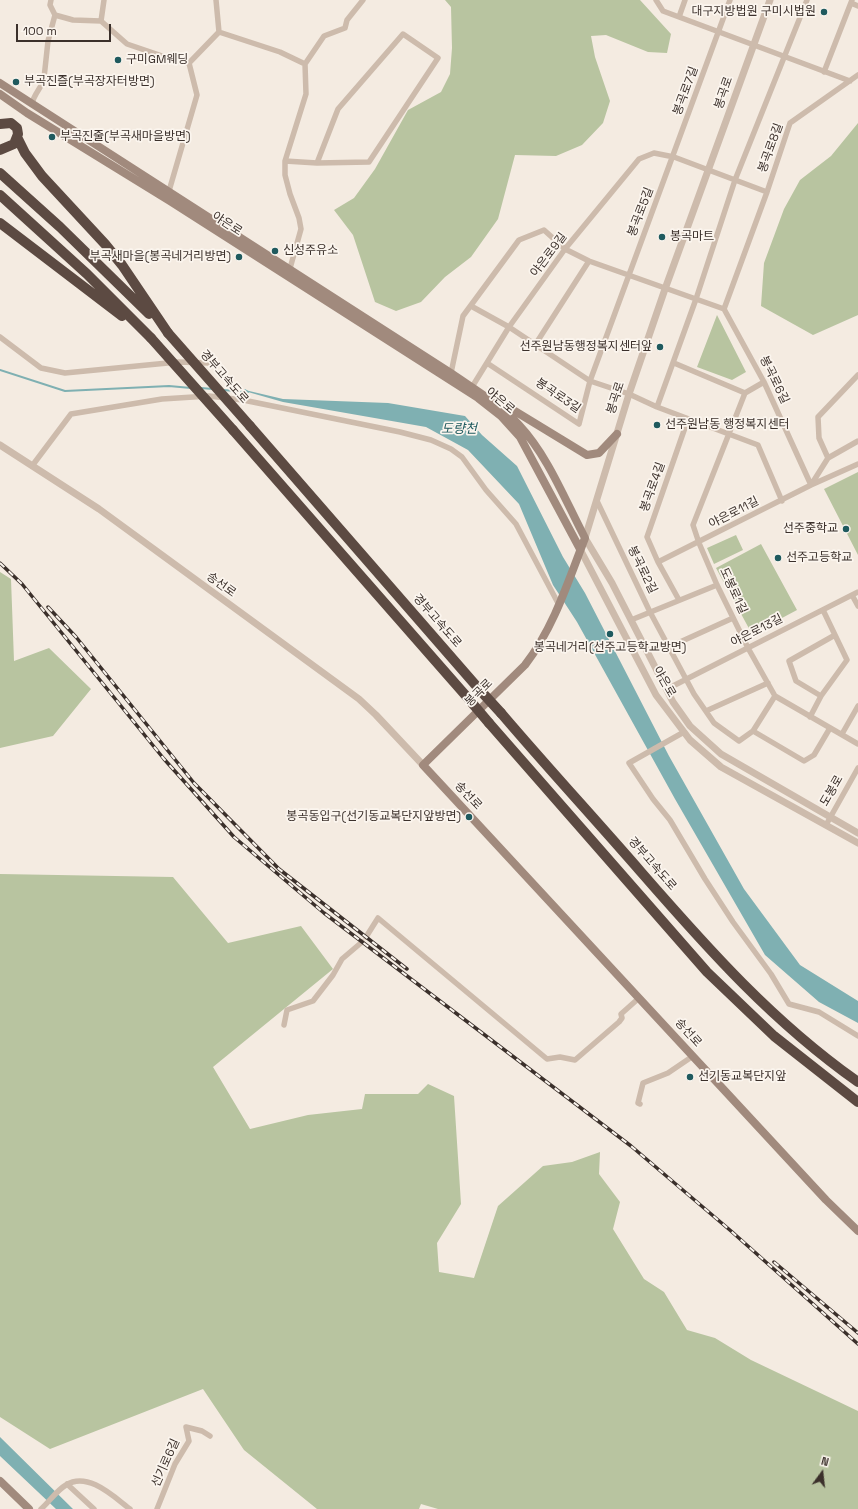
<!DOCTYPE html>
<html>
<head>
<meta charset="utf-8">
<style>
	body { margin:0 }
	#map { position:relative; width:858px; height:1509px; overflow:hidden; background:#f4ebe1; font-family:"Space Grotesk",sans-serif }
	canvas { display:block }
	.north { position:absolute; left:802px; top:1453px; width:40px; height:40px; -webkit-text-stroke:3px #fbf5ee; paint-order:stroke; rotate:15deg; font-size:11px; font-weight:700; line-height:16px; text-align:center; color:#3b302b }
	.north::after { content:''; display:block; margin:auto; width:14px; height:18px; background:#3b302b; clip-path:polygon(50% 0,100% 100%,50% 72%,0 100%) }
	.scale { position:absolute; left:16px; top:24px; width:95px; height:18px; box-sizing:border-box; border:2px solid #3b302b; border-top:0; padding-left:5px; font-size:12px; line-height:14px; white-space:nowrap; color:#3b302b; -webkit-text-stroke:3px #fbf5ee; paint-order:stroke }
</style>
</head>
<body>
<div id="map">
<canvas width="858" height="1509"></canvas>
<div class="north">N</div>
<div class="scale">100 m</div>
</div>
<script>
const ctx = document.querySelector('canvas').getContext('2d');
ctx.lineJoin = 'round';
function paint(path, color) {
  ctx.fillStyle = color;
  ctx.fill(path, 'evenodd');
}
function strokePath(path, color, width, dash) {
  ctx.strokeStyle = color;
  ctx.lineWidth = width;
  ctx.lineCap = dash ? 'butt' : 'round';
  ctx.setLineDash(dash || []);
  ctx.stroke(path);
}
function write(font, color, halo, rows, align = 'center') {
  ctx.font = font + ' "Space Grotesk","Noto Sans KR",sans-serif';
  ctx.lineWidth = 3.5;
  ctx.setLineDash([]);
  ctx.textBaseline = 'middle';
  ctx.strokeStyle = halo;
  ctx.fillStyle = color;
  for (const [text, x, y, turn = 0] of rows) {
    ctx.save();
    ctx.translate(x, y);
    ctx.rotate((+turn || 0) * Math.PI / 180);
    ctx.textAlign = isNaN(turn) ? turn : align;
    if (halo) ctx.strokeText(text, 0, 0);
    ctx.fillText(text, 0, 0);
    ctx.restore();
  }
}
const green = new Path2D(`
	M445,0H640L671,34L667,53L648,52L606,35L591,36L595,57L610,101L603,123L582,145L556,156L515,155L498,219L471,257L445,277L421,302L396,311L375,302L353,235L334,210L354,198L375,169L408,110L441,92L450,74L452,48L451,7Z
	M858,123V315L813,335L761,306L764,263L784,209L800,180L831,156Z
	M717,315L746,372L732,380L697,367Z
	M858,472V555L824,489Z
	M736,535L743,550L714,564L707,548Z
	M761,544L797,610L752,634L716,568Z
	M0,572L11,579L14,661L49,648L91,689L53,736L0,748Z
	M0,874L173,877L228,943L301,926L333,969L213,1067L250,1129L308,1115L362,1109L365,1094H418L428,1084L454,1096L461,1204L437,1243L439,1272L474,1278L498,1206L543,1166L572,1162L600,1152L599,1174L620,1202L613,1229L644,1279L664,1292L687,1330L715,1338L751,1360L858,1411V1509H438L421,1504L419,1509H317L244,1450L203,1389L50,1449L0,1417Z`);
const water = new Path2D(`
	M245,390L283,399L388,403L465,416L482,435L517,466L563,557L585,593L669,756L744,889L800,965L858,1001V1023L819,1002L765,955L675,799L577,622L553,585L519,504L468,450L426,427L283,402L248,392Z
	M0,1437L73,1509H56L0,1456Z`);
const stream = new Path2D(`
	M0,370L65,391L169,386L191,388
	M201,388L213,389
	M223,390L248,392L245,390`);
const minor = new Path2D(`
	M104,0L101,21L127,44L174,60L189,63
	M216,0L219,32L280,52L305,64L306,94L285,161V175L290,194L299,218L301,229L289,272
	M656,0L663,11L850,81
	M851,3L858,6
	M55,15L73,20L101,21
	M679,17L685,0
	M305,64L324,36L345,28L347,20L363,0
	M824,72L852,0
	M32,104C34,93 42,88 44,78L48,41L55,15L50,5L51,0
	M285,161L317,163L338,109L403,34L438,58L369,162L317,163
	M169,191L197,95L189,63L219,32
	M471,306L509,327L590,381L629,394L657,407L758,445L782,501
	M724,309L767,192L790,123L858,75
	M0,337L41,368L65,373L178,362L209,363
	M535,345L589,261
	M487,363L579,424L590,381L730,0
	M674,363L745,393
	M451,373L463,316L519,240L544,230L565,249L589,261L724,309L764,382L811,485
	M764,382L745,393L693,525L699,543L717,585L748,648L775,696L858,744
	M472,387L509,327L565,249L639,159L654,153L674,157L767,192
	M657,407L696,299L735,180L807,0
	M828,458L819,438L818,417L858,375
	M32,466L71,414L162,399L209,396L243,400L400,432L431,440L451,449L462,457L486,490L516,524L559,605
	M811,485L828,458L858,441
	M597,501L650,612L694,694L714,723L739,741L753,731L775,696
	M658,562L647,537L688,419
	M852,595L858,606
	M679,600L658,562L811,485L858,464
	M631,620L717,585
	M669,647L733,618
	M667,689L858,592
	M821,696L796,681L789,661L835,635
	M706,711L768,683
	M810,717L821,696L847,660L823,610
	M753,731L804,761L814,755L830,728
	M684,732L629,763L653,799L670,820L705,879L733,922L771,974L789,1004L819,1012L858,1036
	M842,734L858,706
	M826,825L858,768
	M366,937L378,918L547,1059L560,1057L575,1060L619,1022L622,1018L621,1014L639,998
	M284,1025L287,1010L313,1001L333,975L342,959L362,942
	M640,1104L638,1103L643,1083L668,1073L693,1056
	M67,1484L94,1509
	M41,1509C49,1502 57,1490 66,1485C88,1471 114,1497 130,1509
	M157,1509L175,1464L189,1441L186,1427L202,1431L210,1436`);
const tertiary = new Path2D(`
	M770,0L665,289L629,394L585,538L612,583L673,702L690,726L721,754L858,833
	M0,445L99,509L359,699L376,715L423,765
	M580,549L656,695L690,740L721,767L858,843`);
const secondary = new Path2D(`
	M0,83L451,373C474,389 500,404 519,425C548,456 565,500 585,538C568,582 554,627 525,665L423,765L826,1200L858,1231
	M0,94L27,113L170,201L478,398L501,416L520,437L580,549
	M500,402L587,455L599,453L617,434
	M0,1481L29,1509`);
const motorway = new Path2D(`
	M0,124L11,123L17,128L18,134L14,144L0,150
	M18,139L25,153L42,176L105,244L122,265L168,333
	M0,173L60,227L149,314
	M0,195L87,274L151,338
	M0,223L122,316
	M250,426L479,689
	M233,430L467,697
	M501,713C547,767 595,819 641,872C709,950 773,1022 858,1082
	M489,723L707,972L774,1036L858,1102`);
const rail = new Path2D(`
	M0,563L22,584L164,759L234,837L324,913L631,1146L731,1231L858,1344
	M48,607L76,637L194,783L279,869L407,969
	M774,1262L858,1333`);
const motorwayBridge = new Path2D(`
	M168,333L250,426
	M151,338L233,430
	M479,689L501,713
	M467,697L489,723`);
const markers = [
	[824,12,4,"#1f5a5e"],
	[118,60,4,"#1f5a5e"],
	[16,82,4,"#1f5a5e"],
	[52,137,4,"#1f5a5e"],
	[662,237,4,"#1f5a5e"],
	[275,251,4,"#1f5a5e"],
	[239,257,4,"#1f5a5e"],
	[660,347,4,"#1f5a5e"],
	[657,425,4,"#1f5a5e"],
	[846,529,4,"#1f5a5e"],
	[778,558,4,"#1f5a5e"],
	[610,634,4,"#1f5a5e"],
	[469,817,4,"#1f5a5e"],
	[690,1077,4,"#1f5a5e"]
];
const poiNames = [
	["대구지방법원 구미시법원",816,12,"right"],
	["구미GM웨딩",126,60],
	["부곡진즐(부곡장자터방면)",24,82],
	["부곡진줄(부곡새마을방면)",60,137],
	["봉곡마트",670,237],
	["신성주유소",283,251],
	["부곡새마을(봉곡네거리방면)",231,257,"right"],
	["선주원남동행정복지센터앞",652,347,"right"],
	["선주원남동 행정복지센터",665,425],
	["선주중학교",838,529,"right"],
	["선주고등학교",786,558],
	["봉곡네거리(선주고등학교방면)",610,648,"center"],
	["봉곡동입구(선기동교복단지앞방면)",461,817,"right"],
	["선기동교복단지앞",698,1077]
];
const streetNames = [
	["봉곡로7길",686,91,-70],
	["봉곡로",724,93,-71],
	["봉곡로8길",771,148,-70],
	["봉곡로5길",641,212,-69],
	["야은로",227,224,33],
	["야은로9길",549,255,-53],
	["경부고속도로",224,377,49],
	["봉곡로6길",774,380,64],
	["봉곡로3길",558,396,34],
	["봉곡로",616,398,-72],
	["야은로",500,401,40],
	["봉곡로4길",653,487,-70],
	["야은로11길",734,513,-27],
	["봉곡로2길",642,570,64],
	["송선로",221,585,36],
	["도봉로1길",733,591,65],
	["경부고속도로",437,621,49],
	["야은로13길",757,631,-27],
	["야은로",664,682,60],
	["봉곡로",479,693,-45],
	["도봉로",832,791,-60],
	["송선로",468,796,47],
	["경부고속도로",652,864,49],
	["송선로",688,1033,48],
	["선기로6길",166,1463,-66]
];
const waterNames = [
	["도량천",459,429]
];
paint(green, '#b8c4a0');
paint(water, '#7fb0b2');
strokePath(stream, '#7fb0b2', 2);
strokePath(minor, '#cdbbac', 5.5);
strokePath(tertiary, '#cdbbac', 7);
strokePath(secondary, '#a18a7d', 8);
strokePath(motorway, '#5c4a42', 10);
strokePath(rail, '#3b302b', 3.5);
strokePath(rail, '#fbf5ee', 2, [6]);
strokePath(motorwayBridge, '#5c4a42', 10);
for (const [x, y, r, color] of markers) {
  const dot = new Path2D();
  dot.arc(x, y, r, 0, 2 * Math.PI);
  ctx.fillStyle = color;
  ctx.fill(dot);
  strokePath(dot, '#fbf5ee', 1.5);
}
write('12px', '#3b302b', '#fbf5ee', poiNames, 'left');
write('12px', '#3b302b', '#fbf5ee', streetNames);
write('italic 13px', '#1f5a5e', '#fbf5ee', waterNames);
</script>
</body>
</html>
